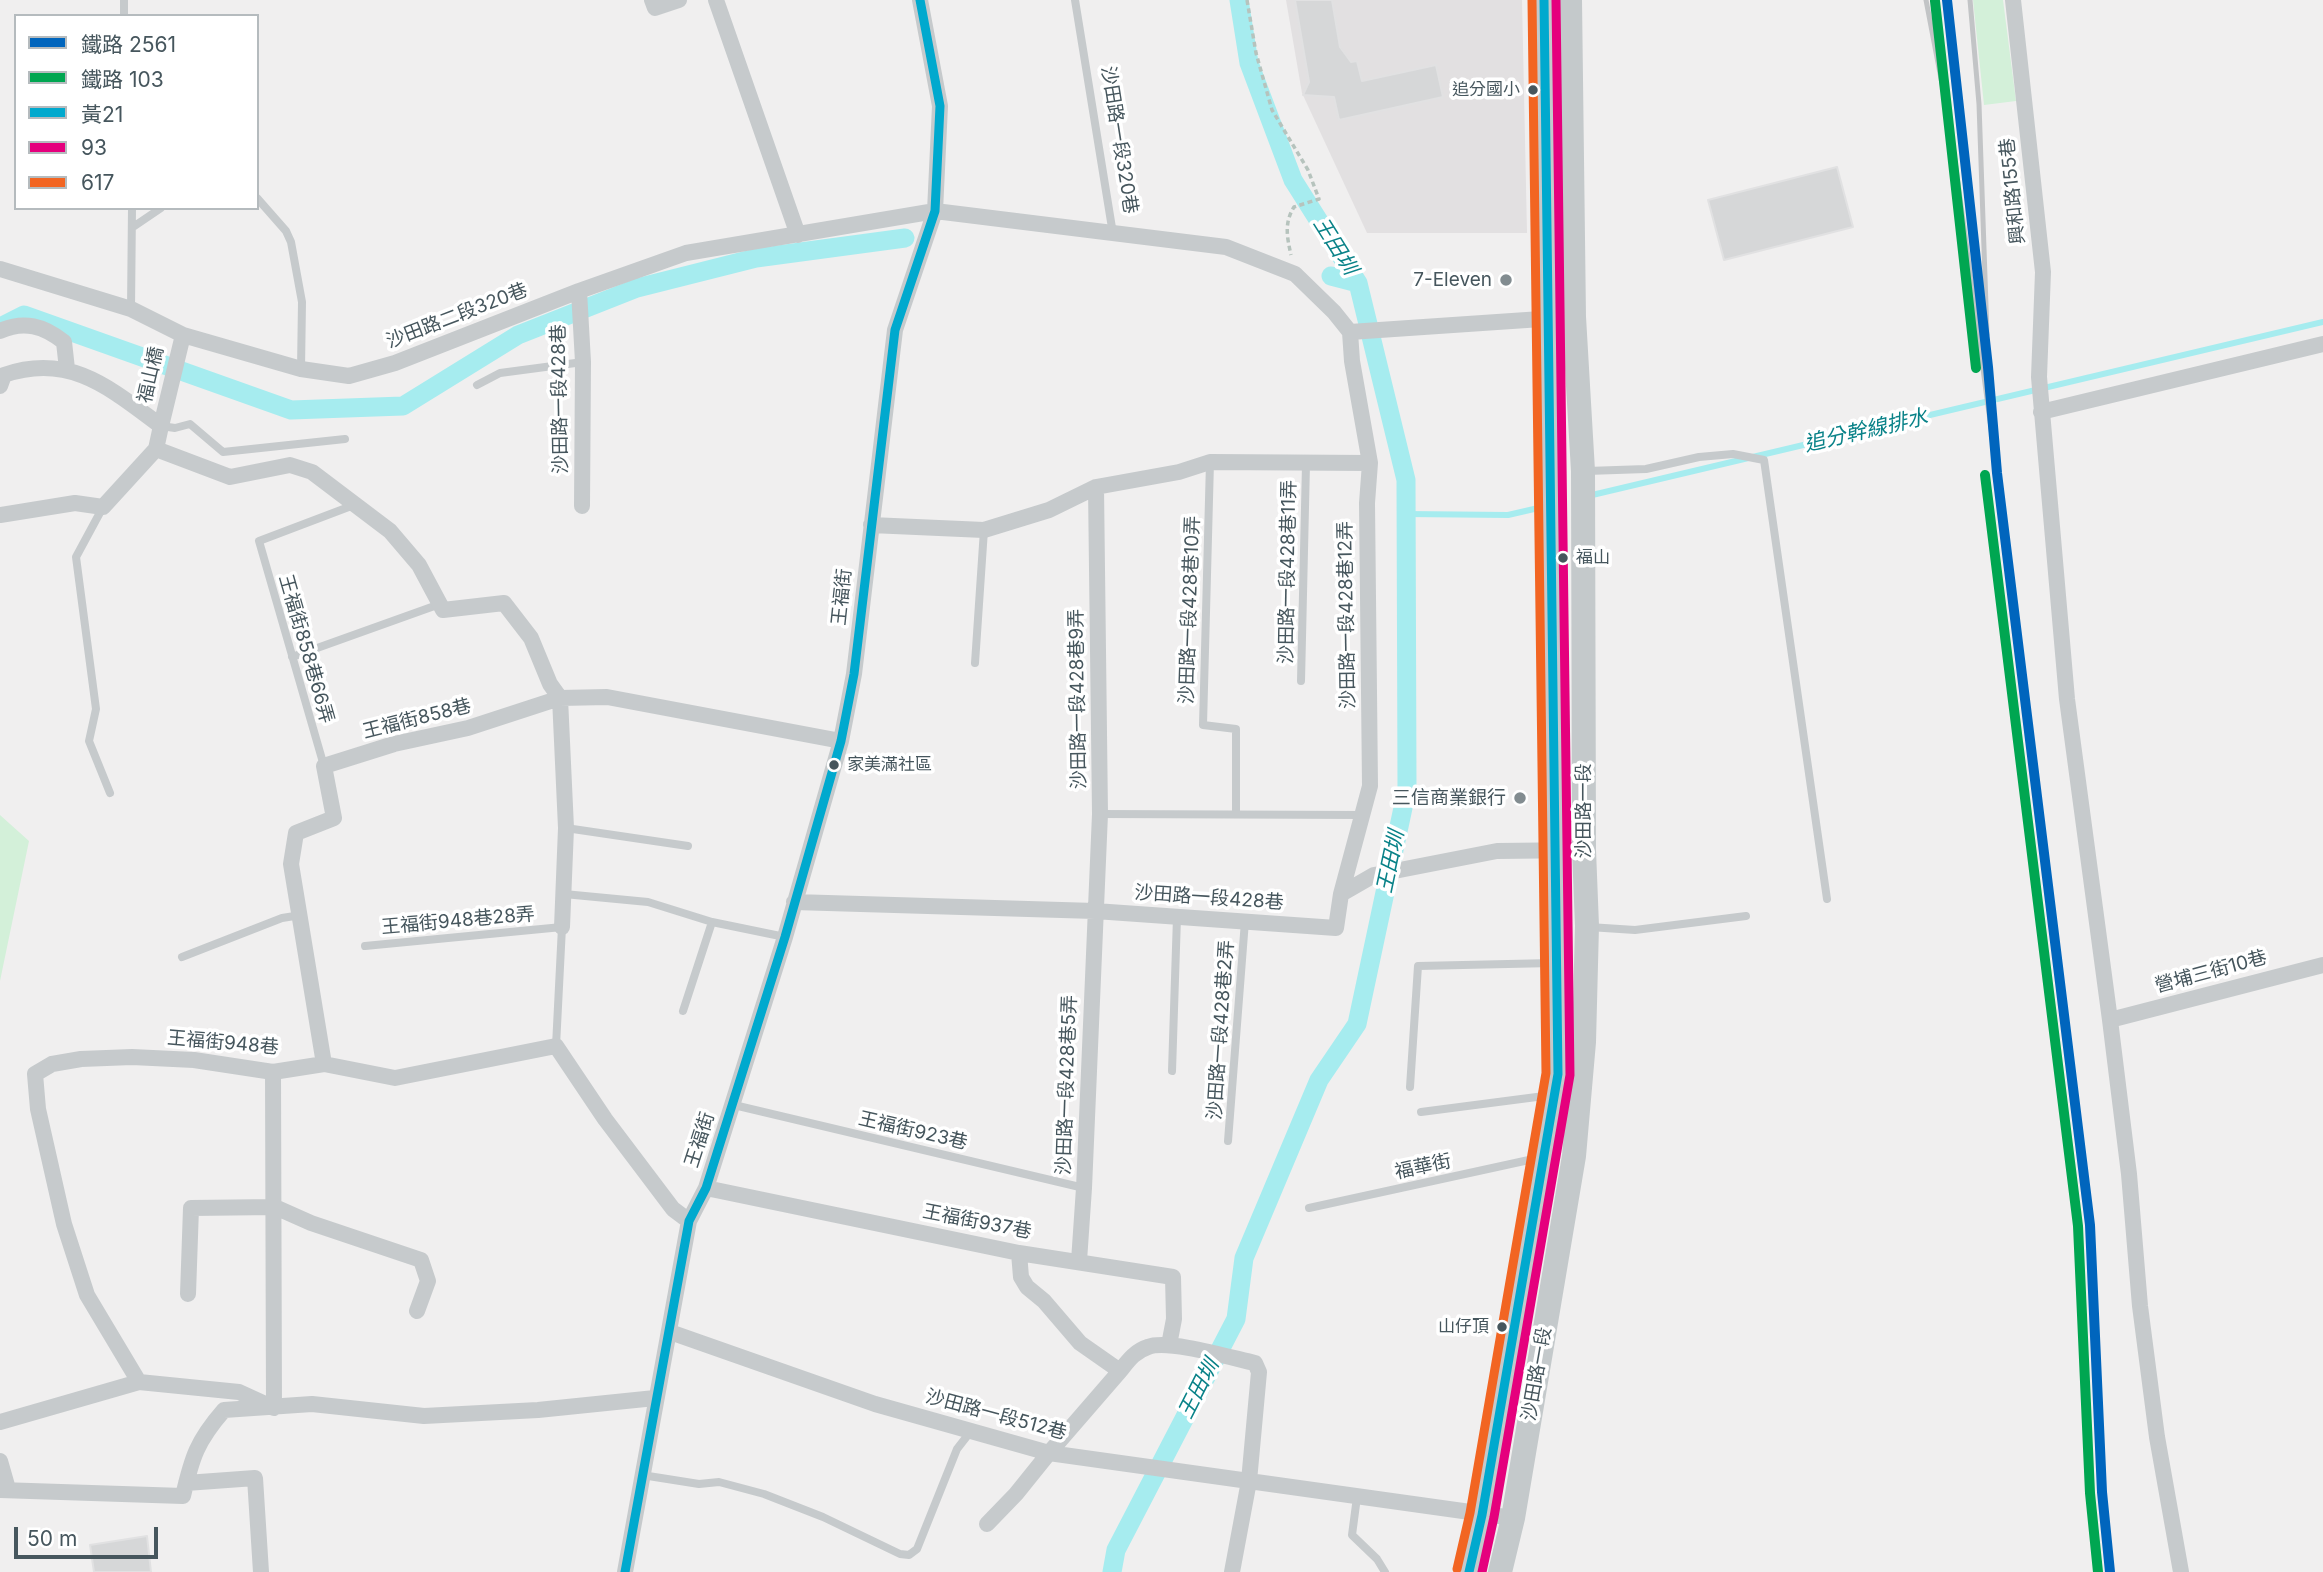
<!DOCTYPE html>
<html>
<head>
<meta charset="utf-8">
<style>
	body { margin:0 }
	#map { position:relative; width:2323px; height:1572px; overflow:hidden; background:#f0efef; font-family:Inter,"Noto Sans TC",sans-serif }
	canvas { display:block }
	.legend { position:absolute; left:14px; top:14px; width:245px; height:196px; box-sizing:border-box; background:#fff; border:2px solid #b5bbbe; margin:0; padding:9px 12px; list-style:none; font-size:21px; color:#46565d }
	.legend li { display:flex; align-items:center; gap:14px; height:35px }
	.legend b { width:35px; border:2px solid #b5bbbe }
	.scale { position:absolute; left:14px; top:1527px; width:144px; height:32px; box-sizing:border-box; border:4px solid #46565d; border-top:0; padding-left:9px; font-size:21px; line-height:24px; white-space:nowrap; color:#46565d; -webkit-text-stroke:5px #fff; paint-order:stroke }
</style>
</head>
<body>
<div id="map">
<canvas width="2323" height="1572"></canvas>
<ul class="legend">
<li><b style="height:9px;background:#0065bd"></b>鐵路 2561</li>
<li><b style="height:9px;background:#00a651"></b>鐵路 103</li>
<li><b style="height:9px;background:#00a9ce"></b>黃21</li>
<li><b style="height:9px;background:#e5007d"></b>93</li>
<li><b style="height:9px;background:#f26522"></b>617</li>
</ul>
<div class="scale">50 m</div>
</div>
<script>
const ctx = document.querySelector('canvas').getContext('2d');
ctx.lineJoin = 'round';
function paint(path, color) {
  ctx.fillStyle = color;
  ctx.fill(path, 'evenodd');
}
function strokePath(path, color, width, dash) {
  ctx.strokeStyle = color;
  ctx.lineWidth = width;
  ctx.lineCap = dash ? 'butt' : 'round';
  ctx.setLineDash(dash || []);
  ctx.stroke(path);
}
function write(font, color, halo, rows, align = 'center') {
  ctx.font = font + ' Inter,"Noto Sans TC",sans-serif';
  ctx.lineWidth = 7;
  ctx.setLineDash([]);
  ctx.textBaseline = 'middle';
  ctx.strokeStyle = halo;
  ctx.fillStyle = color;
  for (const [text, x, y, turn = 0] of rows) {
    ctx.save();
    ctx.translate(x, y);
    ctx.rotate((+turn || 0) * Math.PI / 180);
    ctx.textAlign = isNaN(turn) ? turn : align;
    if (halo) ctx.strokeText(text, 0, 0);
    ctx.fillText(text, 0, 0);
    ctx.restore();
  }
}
const education = new Path2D(`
	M1286,0H1522L1527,233H1367L1302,93Z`);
const green = new Path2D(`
	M1973,0H2003L2016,101L1984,105Z
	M0,815L29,841L0,981Z`);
const stream = new Path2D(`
	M1588,496L2323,322
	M1406,514L1508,515L1547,506`);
const canal = new Path2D(`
	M1331,276L1358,283
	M0,327L24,315L291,410L403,406L518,335L637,288L756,258L905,238
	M1112,1572L1116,1550L1236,1319L1244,1258L1319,1080L1357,1024L1407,789L1406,480L1358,283L1293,180L1249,63L1239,0`);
const building = new Path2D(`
	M1295,0H1332L1340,47L1351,62L1357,61L1362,81L1436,65L1443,97L1339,120L1334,97L1303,95L1309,82Z
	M1837,167L1853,227L1724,260L1708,200Z
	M147,1536L151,1572H94L90,1545Z`);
const path = new Path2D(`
	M1247,0L1256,53L1272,110L1308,170L1319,199L1294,207C1284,223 1287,237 1291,255`);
const service = new Path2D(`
	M124,0V16
	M1075,0L1113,234
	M257,198L286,231L291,242L302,302L301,369
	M133,227L161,208
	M131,309L132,208
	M477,385L500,373L583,362
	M161,426L175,428L190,424L223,452L345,439
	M1210,462L1203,725L1236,729V813
	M1587,471L1646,469L1699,457L1733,454L1764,460L1827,899
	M103,507L76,557L96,709L89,741L110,793
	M292,657L440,604
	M975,663L984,530
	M1301,681L1306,464
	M324,766L259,541L354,505
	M1100,814L1362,815
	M566,828L688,846
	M564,894L648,902L712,922L785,937
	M1589,927L1635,930L1746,916
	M365,946L562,927L556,1046
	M182,957L282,918L301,915
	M683,1011L712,922
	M1172,1071L1177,917
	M1410,1087L1418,966L1553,963
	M734,1105L1084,1188
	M1421,1112L1552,1095
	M1228,1141L1245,921
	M1309,1208L1538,1158
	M642,1475L699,1484L719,1482L764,1494L823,1517L900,1554L909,1555L917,1549L957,1449L971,1431
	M1357,1497L1352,1535L1377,1559L1385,1572`);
const minor = new Path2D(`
	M652,0L655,8L679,0
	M716,0L798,235
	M2013,0L2043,272L2039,377L2067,699L2110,1020L2129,1174L2140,1306L2157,1437L2181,1572
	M0,269L131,309L183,335L301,369L349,376L395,363L579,291L686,253L935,211L1226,247L1295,274L1334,312L1350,332L1556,318
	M579,291L583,362L582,506
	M0,331C24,320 44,326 64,342L67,369
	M0,386L4,375C70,352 111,389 161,426L156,449L103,507L75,503L0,515
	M2041,412L2323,344
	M161,426L183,335
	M156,449L230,477L290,465L312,472L390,531L419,565L443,610L504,603L531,638L550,684L560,698L566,828L562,927
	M871,525L984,530L1049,510L1096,487L1179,472L1210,462L1370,463
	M1341,894L1370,786L1367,503L1370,463L1352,361L1350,332
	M794,902L1095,911L1336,928L1341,894L1374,875L1497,851L1584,850
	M2110,1020L2323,965
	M324,1064L291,864L296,833L334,818L324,766L394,744L468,728L560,698L607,697L841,741
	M706,1188L1019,1253L1173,1277L1174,1319L1169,1345
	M1079,1261L1084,1188L1100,814L1096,487
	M188,1294L191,1208L275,1207L311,1223L421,1260L428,1281L417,1311
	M670,1332L875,1404L1049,1453L1513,1518
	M1120,1371C1128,1361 1135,1351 1148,1347C1168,1339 1232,1358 1255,1363L1259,1372L1249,1481L1232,1572
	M139,1382L87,1295L64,1224L38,1109L35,1074L52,1064L81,1059L132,1057L194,1060L273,1072L324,1064L395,1078L556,1046L605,1119L673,1209L689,1221
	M0,1422L139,1382L239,1392L274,1408L273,1072
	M0,1461L8,1489
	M186,1483L255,1478L261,1572
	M0,1490L183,1496C192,1457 197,1441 224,1410L312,1404L424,1416L538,1410L655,1398
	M987,1524L1016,1494L1049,1453L1120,1371L1080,1343L1044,1301L1027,1287L1021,1277L1019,1253
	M625,1572L689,1221L706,1188L785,937L841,741L854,674L895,330L935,211L940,106L920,0`);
const primary = new Path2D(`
	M1469,1572L1482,1515L1558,1074L1544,0
	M1500,1572L1513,1518L1574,1156L1584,1042L1587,926L1584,850L1583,471L1574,317L1570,0`);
const rail = new Path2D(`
	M1926,0L1951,131L1997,473
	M1970,0L1979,104L1987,335`);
const bus1 = new Path2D(`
	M625,1572L689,1221L706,1188L785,937L841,741L854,674L895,330L935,211L940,106L920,0
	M1469,1572L1482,1515L1558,1074L1544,0`);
const bus2 = new Path2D(`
	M1482,1572L1494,1517L1570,1075L1556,0`);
const bus3 = new Path2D(`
	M1457,1569L1470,1513L1546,1073L1532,0`);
const rail1 = new Path2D(`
	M1947,0L1988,367L1997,473L2090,1225L2102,1492L2110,1572`);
const rail2 = new Path2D(`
	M1935,1L1976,368
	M1985,475L2078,1226L2090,1493L2098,1572`);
const markers = [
	[1533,90,6,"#46565d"],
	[1506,280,7,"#828c90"],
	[1563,558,6,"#46565d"],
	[834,765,6,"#46565d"],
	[1520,798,7,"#828c90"],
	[1502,1327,6,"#46565d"]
];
const busNames = [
	["追分國小",1520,90],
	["福山",1576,558,"left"],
	["家美滿社區",847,765,"left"],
	["山仔頂",1489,1327]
];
const streetNames = [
	["沙田路一段320巷",1119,140,81],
	["興和路155巷",2013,191,-96],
	["沙田路二段320巷",457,316,-21],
	["福山橋",151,375,-77],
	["沙田路一段428巷",560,399,-91],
	["沙田路一段428巷11弄",1288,572,-89],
	["王福街",842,597,-84],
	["沙田路一段428巷10弄",1190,610,-88],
	["沙田路一段428巷12弄",1347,615,-91],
	["王福街858巷66弄",306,649,74],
	["沙田路一段428巷9弄",1078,699,-91],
	["王福街858巷",417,719,-14],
	["沙田路一段",1584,811,-90],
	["沙田路一段428巷",1209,898,4],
	["王福街948巷28弄",458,921,-5],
	["營埔三街10巷",2211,972,-15],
	["沙田路一段428巷2弄",1221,1030,-86],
	["王福街948巷",223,1043,5],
	["沙田路一段428巷5弄",1067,1085,-88],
	["王福街923巷",913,1131,13],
	["王福街",700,1140,-72],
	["福華街",1423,1167,-12],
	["王福街937巷",977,1222,11],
	["沙田路一段",1537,1374,-80],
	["沙田路一段512巷",996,1415,15]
];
const poiNames = [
	["7-Eleven",1492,280],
	["三信商業銀行",1506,798]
];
const waterNames = [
	["王田圳",1335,246,58],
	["追分幹線排水",1866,431,-13],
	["王田圳",1391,862,-78],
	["王田圳",1199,1389,-63]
];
paint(education, '#e2e0e1');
paint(green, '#d3f0d9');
strokePath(stream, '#a6ecef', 6);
strokePath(canal, '#a6ecef', 19);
paint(building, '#d6d7d8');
strokePath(building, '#e1e1e2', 2);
strokePath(path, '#b6c3bd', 3.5, [5, 3.5]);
strokePath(service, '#c6cacc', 8);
strokePath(minor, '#c6cacc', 16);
strokePath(primary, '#c4c9cb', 24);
strokePath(rail, '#c2c4c6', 5);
strokePath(bus1, '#00a9ce', 9);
strokePath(bus2, '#e5007d', 9);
strokePath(bus3, '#f26522', 9);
strokePath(rail1, '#0065bd', 10);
strokePath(rail2, '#00a651', 10);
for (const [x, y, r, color] of markers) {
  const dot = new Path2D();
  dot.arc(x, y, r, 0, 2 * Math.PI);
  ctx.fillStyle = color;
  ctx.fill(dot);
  strokePath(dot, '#fff', 2.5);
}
write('17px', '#46565d', '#fff', busNames, 'right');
write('19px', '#46565d', '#fff', streetNames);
write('19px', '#46565d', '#fff', poiNames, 'right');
write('italic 21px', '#098288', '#fff', waterNames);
</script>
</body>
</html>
